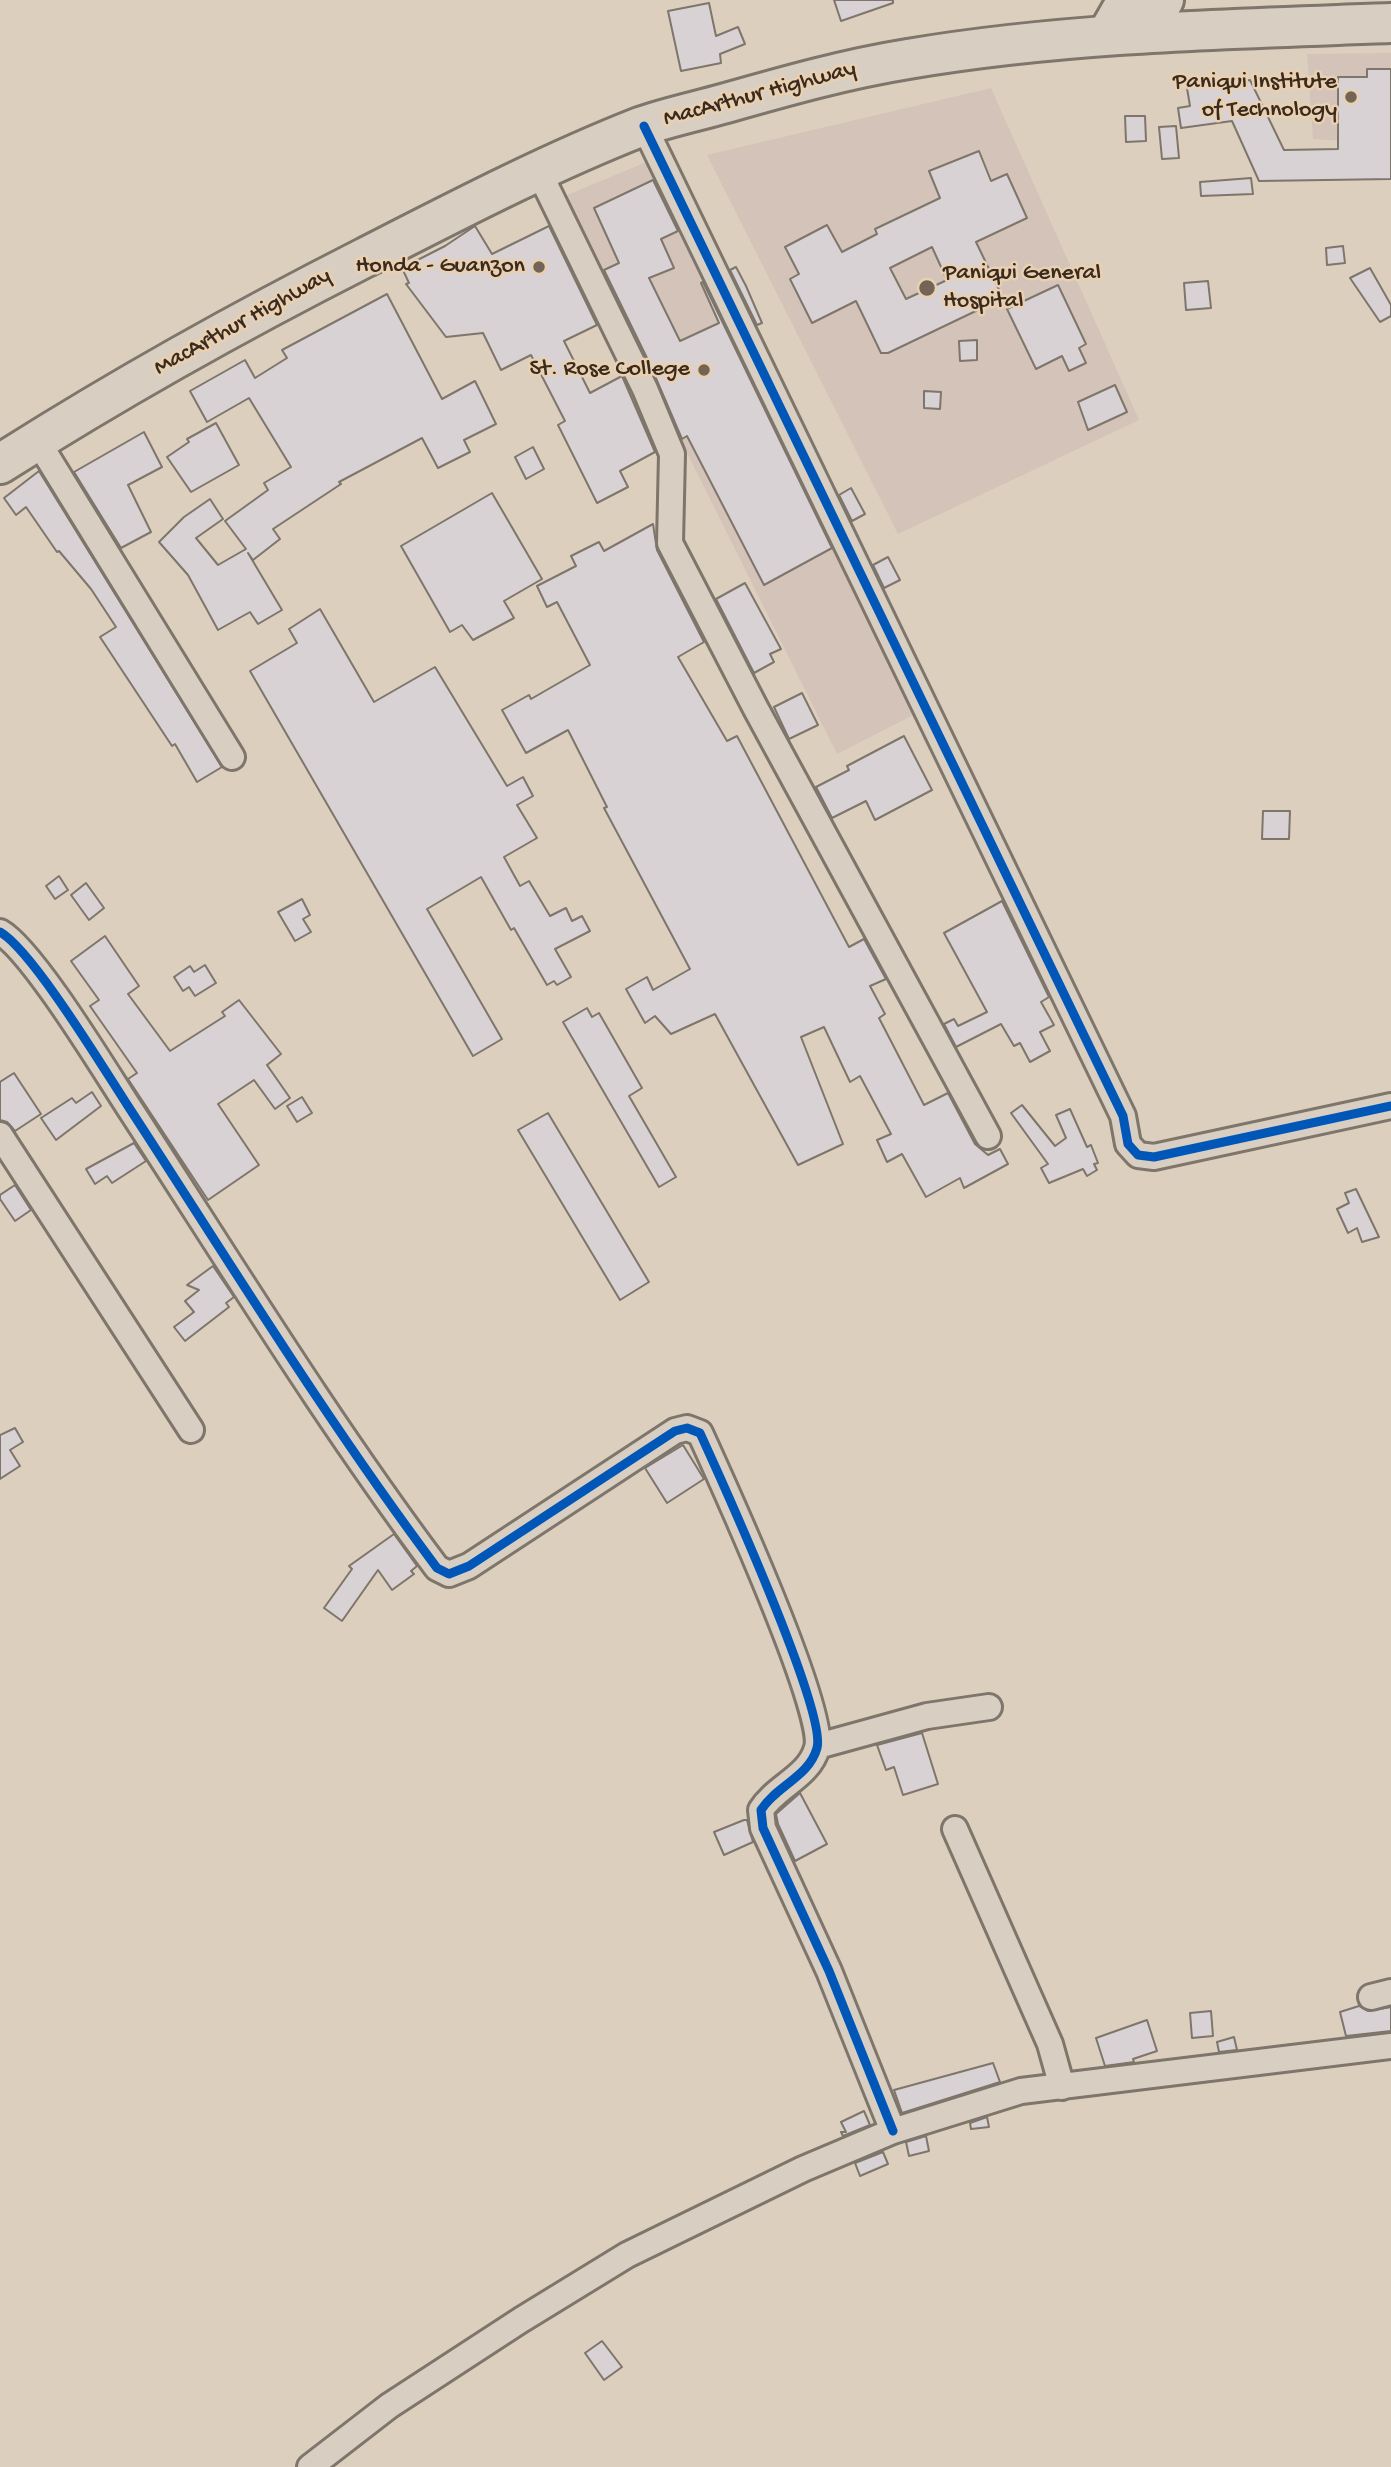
<!DOCTYPE html>
<html>
<head>
<meta charset="utf-8">
<style>
	body { margin:0 }
	canvas { display:block; background:#dccfbe }
</style>
</head>
<body>
<canvas width="1391" height="2467"></canvas>
<script>
const ctx = document.querySelector('canvas').getContext('2d');
ctx.lineJoin = 'round';
function paint(path, color) {
  ctx.fillStyle = color;
  ctx.fill(path, 'evenodd');
}
function strokePath(path, color, width, dash) {
  ctx.strokeStyle = color;
  ctx.lineWidth = width;
  ctx.lineCap = dash ? 'butt' : 'round';
  ctx.setLineDash(dash || []);
  ctx.stroke(path);
}
function write(font, color, halo, rows, align = 'center') {
  ctx.font = font + ' "Gochi Hand",sans-serif';
  ctx.lineWidth = 5;
  ctx.setLineDash([]);
  ctx.textBaseline = 'middle';
  ctx.strokeStyle = halo;
  ctx.fillStyle = color;
  for (const [text, x, y, turn = 0] of rows) {
    ctx.save();
    ctx.translate(x, y);
    ctx.rotate((+turn || 0) * Math.PI / 180);
    ctx.textAlign = isNaN(turn) ? turn : align;
    if (halo) ctx.strokeText(text, 0, 0);
    ctx.fillText(text, 0, 0);
    ctx.restore();
  }
}
const built = new Path2D(`
	M1391,53V144L1313,139L1307,54Z
	M991,88L1139,420L898,534L707,155Z
	M661,156L923,710L837,754L560,198Z`);
const building = new Path2D(`
	M834,0H893V3L841,21Z
	M709,3L716,36L738,27L745,44L720,54L721,63L681,71L668,11Z
	M1367,69H1391V179L1259,181L1232,121L1181,128L1178,108L1190,106L1186,82L1208,79L1210,87L1250,80L1284,150L1338,149V77H1367Z
	M1125,116H1145L1146,141L1126,142Z
	M1176,126L1179,158L1162,159L1159,127Z
	M979,151L991,181L1007,174L1027,218L976,242L1003,298L888,353H881L856,301L812,323L790,279L799,274L785,247L827,225L842,252L877,234L875,229L940,198L929,171ZM932,247L947,280L906,299L890,268Z
	M1251,178L1253,194L1201,196L1200,182Z
	M653,180L678,231L661,239L674,268L649,278L680,341L719,323L701,283L703,282L832,548L764,585L687,436L682,439L649,362L604,270L619,263L594,208Z
	M475,226L492,254L549,226L597,325L564,341L590,393L622,376L655,452L620,471L628,487L597,503L558,425L565,421L531,355L501,370L483,333L446,337L406,284L409,283L402,268L445,246Z
	M1343,246L1345,263L1327,265L1326,248Z
	M736,267L746,286L762,323L757,325L730,270Z
	M1370,268L1391,305V316L1380,322L1350,278Z
	M1208,281L1211,308L1186,310L1184,283Z
	M1058,285L1086,344L1079,348L1086,363L1069,371L1062,356L1036,369L1007,309Z
	M387,294L442,399L475,381L496,424L464,440L470,452L438,468L422,438L339,482L341,484L273,529L280,539L253,560L248,553L282,610L258,624L250,612L218,630L188,575L159,542L184,517L210,499L223,519L196,538L218,565L246,549L225,521L268,490L264,483L291,467L249,398L207,422L190,391L245,360L255,378L287,358L282,350Z
	M977,340V360L960,361L959,341Z
	M1115,385L1127,412L1088,430L1078,402Z
	M924,391L941,392L940,409L924,408Z
	M216,423L239,465L191,492L167,457L189,442L187,439Z
	M144,432L162,467L128,485L151,532L121,548L74,472Z
	M533,447L544,469L526,479L515,457Z
	M39,471L222,767L197,782L175,744L172,746L100,637L116,627L91,589L59,551L57,552L26,507L16,515L4,498Z
	M851,488L865,514L852,521L839,495Z
	M492,493L542,579L504,601L514,618L473,640L462,625L450,632L401,546Z
	M653,524L657,550L704,642L678,657L727,741L737,736L849,947L864,939L886,979L870,986L885,1014L879,1018L924,1105L948,1093L975,1144L988,1155L1000,1149L1008,1164L964,1188L960,1178L926,1197L902,1154L887,1162L877,1140L891,1134L860,1076L850,1082L824,1027L801,1037L843,1144L798,1165L715,1014L671,1034L655,1016L645,1023L626,989L647,977L653,990L690,969L604,808L607,807L568,730L526,753L502,710L529,695L531,699L590,665L557,602L547,607L537,586L576,566L571,556L599,542L604,551Z
	M888,557L900,580L884,588L873,565Z
	M745,583L781,649L770,654L774,662L754,673L716,599Z
	M320,609L374,702L435,667L507,786L523,777L533,796L517,805L537,838L504,857L520,886L529,881L550,916L566,908L572,921L582,916L590,931L555,949L571,977L557,985L554,981L547,985L514,928L511,930L481,877L427,909L502,1039L473,1056L250,671L297,643L289,629Z
	M802,693L818,725L789,739L774,707Z
	M904,736L932,790L875,820L866,801L832,818L816,787L849,770L847,766Z
	M1263,811H1290L1289,839H1262Z
	M59,876L68,890L55,899L46,886Z
	M86,883L104,908L89,920L71,895Z
	M302,899L310,915L303,919L311,932L295,941L278,912Z
	M1002,901L1049,997L1041,1002L1054,1025L1040,1032L1050,1051L1030,1062L1020,1043L1014,1046L1001,1024L956,1047L944,1024L954,1019L958,1026L987,1012L944,933Z
	M105,936L139,986L128,994L170,1051L225,1016L222,1012L239,1000L281,1054L267,1065L290,1098L275,1109L254,1080L218,1104L259,1165L208,1200L128,1079L137,1073L90,1006L99,1000L71,961Z
	M205,965L216,983L195,996L189,987L183,991L174,977L190,966L194,972Z
	M587,1008L592,1017L599,1013L642,1088L629,1096L676,1177L659,1187L563,1022Z
	M14,1073L41,1114L15,1131L7,1122L0,1120V1082Z
	M92,1092L101,1106L56,1140L41,1118L72,1098L76,1103Z
	M302,1097L312,1113L297,1122L287,1106Z
	M1022,1105L1055,1146L1066,1138L1056,1115L1070,1109L1087,1147L1091,1145L1098,1163L1094,1164L1097,1170L1087,1176L1083,1169L1049,1183L1041,1168L1048,1164L1011,1113Z
	M548,1113L649,1282L620,1300L518,1130Z
	M134,1143L146,1161L112,1183L107,1176L95,1184L86,1169Z
	M15,1185L31,1210L15,1221L0,1199V1195Z
	M1356,1189L1379,1237L1362,1242L1357,1228L1348,1233L1337,1209L1349,1203L1345,1193Z
	M213,1266L234,1297L226,1303L229,1307L185,1341L174,1327L194,1312L185,1301L199,1290L187,1285Z
	M15,1428L23,1442L10,1450L20,1466L0,1479V1435Z
	M683,1445L704,1479L667,1503L645,1468Z
	M394,1534L417,1566L411,1571L414,1574L392,1590L378,1570L342,1621L324,1608L352,1569L349,1566Z
	M922,1733L938,1784L903,1795L894,1767L886,1770L877,1745Z
	M800,1793L827,1844L795,1861L778,1824L776,1814Z
	M744,1820H747L753,1842L724,1855L714,1832Z
	M1359,2006L1368,2011L1391,2007V2031L1346,2036L1340,2012Z
	M1211,2011L1213,2036L1192,2038L1190,2013Z
	M1147,2020L1157,2051L1133,2059L1134,2062L1105,2066L1096,2038Z
	M1234,2037L1237,2050L1219,2052L1217,2042Z
	M993,2063L1000,2082L902,2113L894,2090Z
	M864,2111L870,2125L843,2136L841,2132H846L841,2122Z
	M987,2117L989,2127L971,2129L970,2123Z
	M926,2136L929,2151L909,2156L906,2142Z
	M883,2152L888,2164L860,2176L855,2163Z
	M602,2341L622,2367L604,2380L585,2353Z`);
const street = new Path2D(`
	M644,126L1123,1116L1128,1144L1138,1155L1154,1157L1391,1106
	M539,172L645,389L672,454L670,543L756,709L988,1136
	M37,440L232,757
	M0,932C32,950 104,1069 128,1106C229,1261 326,1420 437,1568L449,1574L469,1566L675,1431L687,1428L700,1433C721,1479 827,1712 817,1748C809,1777 776,1786 761,1810L763,1828L829,1971L893,2131
	M0,1135L191,1430
	M818,1746L927,1716L989,1707
	M955,1829L1050,2044L1062,2087
	M1371,1997L1391,1992
	M310,2467L389,2406L521,2320L627,2255L803,2169L893,2131L1021,2091L1391,2046`);
const primary = new Path2D(`
	M1146,31L1164,0
	M1107,35L1127,0`);
const highway = new Path2D(`
	M0,464C118,389 240,321 364,258C454,212 546,164 640,127C668,117 698,111 726,103C786,86 846,69 908,59C1068,32 1229,29 1391,23`);
const cycleway = new Path2D(`
	M644,126L1123,1116L1128,1144L1138,1155L1154,1157L1391,1106
	M0,932C32,950 104,1069 128,1106C229,1261 326,1420 437,1568L449,1574L469,1566L675,1431L687,1428L700,1433C721,1479 827,1712 817,1748C809,1777 776,1786 761,1810L763,1828L829,1971L893,2131`);
const markers = [
	[1351,97,7,"#736456"],
	[539,267,7,"#736456"],
	[927,288,9,"#736456"],
	[704,370,7,"#736456"]
];
const poiNames = [
	["Paniqui Institute",1337,83],
	["of Technology",1337,111],
	["Honda - Guanzon",525,267],
	["Paniqui General",943,274,"left"],
	["Hospital",943,302,"left"],
	["St. Rose College",690,370]
];
const streetNames = [
	["MacArthur Highway",760,95,-15],
	["MacArthur Highway",243,323,-29]
];
paint(built, '#d4c3b8');
paint(building, '#d9d2d4');
strokePath(building, '#7e756b', 2);
strokePath(street, '#7e756b', 30);
strokePath(primary, '#7e756b', 44);
strokePath(highway, '#7e756b', 44);
strokePath(street, '#d8cec2', 24);
strokePath(primary, '#d8cec2', 38);
strokePath(highway, '#d8cec2', 38);
strokePath(cycleway, '#0057b8', 9);
for (const [x, y, r, color] of markers) {
  const dot = new Path2D();
  dot.arc(x, y, r, 0, 2 * Math.PI);
  ctx.fillStyle = color;
  ctx.fill(dot);
  strokePath(dot, '#e9d0b1', 2.5);
}
write('24px', '#3b2a1e', '#e9d0b1', poiNames, 'right');
write('24px', '#3b2a1e', '#e9d0b1', streetNames);
</script>
</body>
</html>
